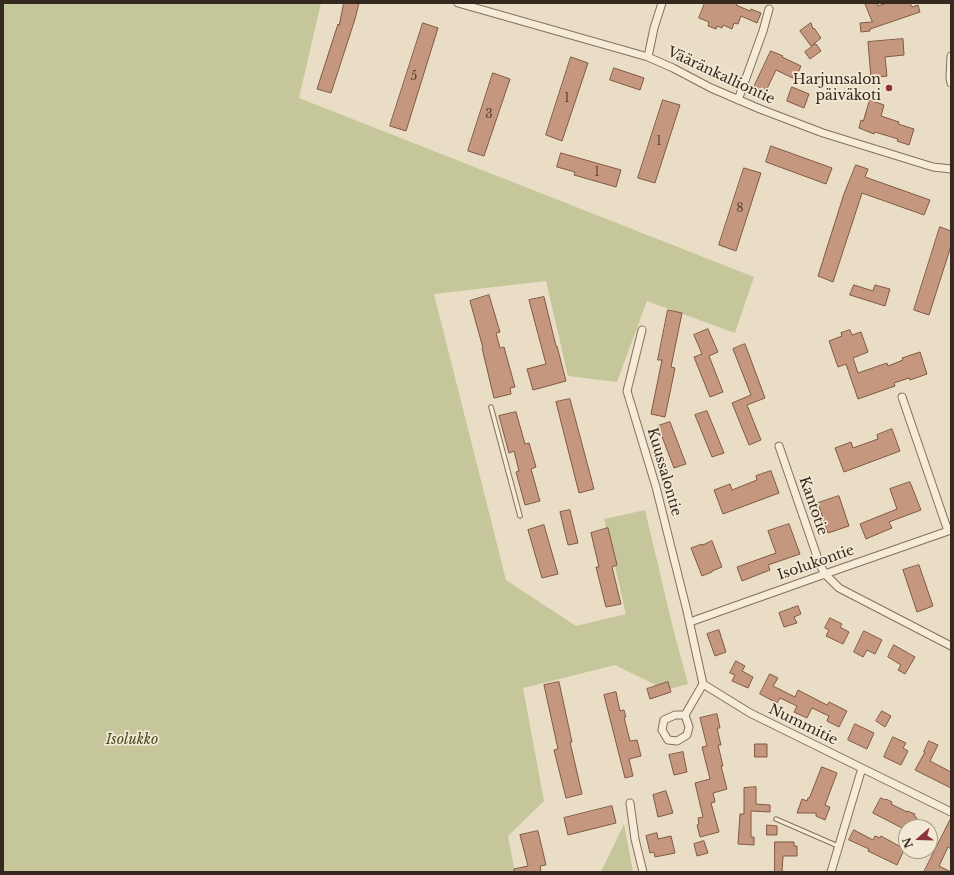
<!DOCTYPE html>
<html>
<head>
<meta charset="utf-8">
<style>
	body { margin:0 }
	#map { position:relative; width:954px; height:875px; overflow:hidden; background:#eaddc5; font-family:"Libre Baskerville",serif }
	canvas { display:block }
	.frame { position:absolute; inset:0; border:4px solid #35281f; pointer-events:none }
	.north { position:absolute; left:898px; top:819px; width:40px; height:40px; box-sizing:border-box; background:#f2e8d4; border:1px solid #a69b8c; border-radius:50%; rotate:250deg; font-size:11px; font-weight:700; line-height:16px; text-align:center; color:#35281f }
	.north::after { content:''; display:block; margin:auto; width:14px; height:18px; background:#8d3238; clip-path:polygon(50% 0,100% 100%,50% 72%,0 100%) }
</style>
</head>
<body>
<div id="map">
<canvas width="954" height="875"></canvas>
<div class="frame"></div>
<div class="north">N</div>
</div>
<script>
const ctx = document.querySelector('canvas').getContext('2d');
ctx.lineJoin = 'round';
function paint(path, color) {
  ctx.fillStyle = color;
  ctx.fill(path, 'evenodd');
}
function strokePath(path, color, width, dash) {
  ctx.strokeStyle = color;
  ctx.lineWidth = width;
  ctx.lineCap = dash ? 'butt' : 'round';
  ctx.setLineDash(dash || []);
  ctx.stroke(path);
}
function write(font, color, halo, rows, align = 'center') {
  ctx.font = font + ' "Libre Baskerville",serif';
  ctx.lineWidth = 3.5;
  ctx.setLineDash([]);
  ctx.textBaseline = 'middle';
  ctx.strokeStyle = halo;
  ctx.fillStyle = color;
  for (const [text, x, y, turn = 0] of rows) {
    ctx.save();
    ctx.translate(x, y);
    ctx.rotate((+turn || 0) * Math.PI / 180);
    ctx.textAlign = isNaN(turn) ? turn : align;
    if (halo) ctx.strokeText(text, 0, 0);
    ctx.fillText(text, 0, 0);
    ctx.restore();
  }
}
const green = new Path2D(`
	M3,3H321L299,98L754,277L735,333L647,301L617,382L568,376L546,281L434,294L506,580L576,626L626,614L604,519L645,510L673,628L688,684L666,690L615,665L523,688L544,801L508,836L515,872H3Z
	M624,824L633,872H601Z`);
const building = new Path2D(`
	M344,3H359L355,19L331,93L317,89L338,24L339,25Z
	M705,3H737L736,5L750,11L751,9L761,13L757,23L741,16L738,24L734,23L732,29L723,25L722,28L717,26L716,29L708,26L709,22L699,18Z
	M865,3H877L878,6L887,3H910L912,7L918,5L920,12L870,29V31L861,32L860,23L872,22Z
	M423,23L438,28L406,131L390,126Z
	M811,23L813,29L814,28L821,38L811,46L800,31Z
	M903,39L904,55L885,57L887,76L871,78L868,42Z
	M816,44L821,51L810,59L805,52Z
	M771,51L783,56L782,57L801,66L795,79L776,70L765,93L754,87Z
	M571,57L588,63L562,141L546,135Z
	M614,68L644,78L640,90L610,80Z
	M493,73L510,79L484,156L468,151Z
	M792,87L809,94L804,108L787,101Z
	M663,100L680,105L655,183L638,178Z
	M870,100L884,105L881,116L899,122L898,124L914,129L909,145L897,141L898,139L875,132L874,134L859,128L861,120L863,121Z
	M771,146L832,168L826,184L766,162Z
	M561,153L621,170L616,187L574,175L575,172L557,167Z
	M856,165L868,169L865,177L930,200L924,215L862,193L833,282L818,276L844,194Z
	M744,168L761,173L736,251L719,245Z
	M940,227L951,231V246L929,315L914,310Z
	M854,285L873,291L875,285L890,289L885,306L850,295Z
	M489,295L500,332L496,333L500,348L504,347L515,387L510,388L511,394L494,398L482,348H483L470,301Z
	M544,297L556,346H557L566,381L533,390L527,369L546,364L529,300Z
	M668,310L682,313L671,367L675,368L665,417L651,414L662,360H658Z
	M708,329L718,352L709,356L723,392L710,397L694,357L702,354L694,335Z
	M850,330L852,335L861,332L868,352L853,358L858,373L887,363L888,366L903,360L902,358L920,352L927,374L910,380L909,378L894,383L895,386L858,399L846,364L838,367L829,341L842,336L841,333Z
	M745,344L765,398L747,405L761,440L749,445L732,403L751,395L733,349Z
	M570,399L594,489L579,493L556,402Z
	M707,411L724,453L712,457L695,415Z
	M516,412L525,444L529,443L536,467L531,469L540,501L525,505L516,472L519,471L514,451L509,453L499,416Z
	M670,422L686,464L674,468L658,426Z
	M892,429L900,451L844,472L835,448L851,442L853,448L878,439L877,435Z
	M771,471L779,493L723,514L714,490L730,484L732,490L757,480L756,476Z
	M910,482L921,510L889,522L892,528L866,539L860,524L897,509L890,489Z
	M839,496L849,526L828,533L818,503Z
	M570,510L578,543L568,545L560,512Z
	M789,524L800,554L768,565L770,570L742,581L737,567L776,553L768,531Z
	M544,525L558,574L542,578L528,530Z
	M608,528L617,565L612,567L621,604L606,607L596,567H599L591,533Z
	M712,541L722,567L712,571V572L702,576L691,548L702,544V545Z
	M919,565L933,606L917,612L903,570Z
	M798,606L801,614L794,617L797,623L784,627L779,613Z
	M830,618L842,624L840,627L849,632L843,644L826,636L829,630L825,628Z
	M719,630L726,652L715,656L707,634Z
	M864,631L882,640L875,654L867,650L863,657L854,652Z
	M894,645L915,657L905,674L898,670L901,665L888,657Z
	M736,661L745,666L742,671L753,677L748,688L732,681L735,675L730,673Z
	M770,674L778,678L773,686L795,697L798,690L827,705L829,702L847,711L839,727L827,721L829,716L812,708L807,718L794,712L797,706L780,698L777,703L760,694Z
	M559,682L572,742H570L582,794L566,798L554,750L558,749L544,685Z
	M668,682L671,692L650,699L647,689Z
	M616,692L620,711L624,710L626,717H624L630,741L637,740L641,756L629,759L633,776L625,778L604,695Z
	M882,711L891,716L885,727L876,721Z
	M717,714L720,728H717L721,745H718L723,766H721L727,789L713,793L715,802L711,803L719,832L700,837L697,825L699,824L698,818L703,817L695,783L710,779L702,747L707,746L700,718Z
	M855,724L874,733L867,749L848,740Z
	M893,737L906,743L903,748L908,751L901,765L884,757Z
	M929,741L938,745L930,761L951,772V788L915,770L925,752H924Z
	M755,744H767V757H755Z
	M683,752L687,772L674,775L669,755Z
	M822,767L837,773L825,805L830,807L825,820L816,816V813H797L802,799L807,801L808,798H809Z
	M756,787V804L770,805V812L751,811V837H754V845L738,844L740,814H744V788Z
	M666,791L673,813L658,817L653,795Z
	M881,798L885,800L886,799L892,802L891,804L907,812V811L915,814L914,816L917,818L913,827H906V830L873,813Z
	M612,806L616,823L568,835L564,818Z
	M951,818V849L948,847L939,866L951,872H924Z
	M767,825L777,826V835H767Z
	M854,830L873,840L875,836L880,838L881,836L901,847V848L904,850L897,865L868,851L869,849L849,840Z
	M538,831L546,865L540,866L541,872H514V869L528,866L520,835Z
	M657,833L658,839L671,836L675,853L655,857L654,852L650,853L646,836Z
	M704,841L708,853L697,856L694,844Z
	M775,842H794V846H797V856H783L782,872H775Z`);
const lane = new Path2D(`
	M491,407L520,516
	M776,819L838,846`);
const street = new Path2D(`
	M458,3L648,57L673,68L711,88L760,109L823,133L933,167L951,169
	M951,56L950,78L951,83
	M648,57L654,28L662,3
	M738,100L763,31L769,9
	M642,330L627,391L656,487L687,611L703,684L750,713L951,812
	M902,397L948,531
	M779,446L820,565L825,574L839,588L951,646
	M690,622L825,574L951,530
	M685,715L689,727L687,735L677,741L668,740L662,730L664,720L675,715H685L703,684
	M630,803L635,839L643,872
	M831,872L862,768`);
const markers = [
	[889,88,4,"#8d3238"]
];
const numberNames = [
	["5",414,77],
	["1",567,99],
	["3",489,115],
	["1",659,142],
	["1",597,173],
	["8",740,209]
];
const streetNames = [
	["Vääränkalliontie",721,76,25],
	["Kuussalontie",664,472,74],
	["Kantotie",813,506,71],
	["Isolukontie",816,563,-19],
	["Nummitie",803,725,26]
];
const poiNames = [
	["Harjunsalon",881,80],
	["päiväkoti",881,96]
];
const parkNames = [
	["Isolukko",132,740]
];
paint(green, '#c5c79a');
paint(building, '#c5977e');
strokePath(building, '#805944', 1);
strokePath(lane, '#836f5c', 5.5);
strokePath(street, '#836f5c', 9);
strokePath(lane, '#f6ebd7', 3.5);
strokePath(street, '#f6ebd7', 7);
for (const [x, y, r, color] of markers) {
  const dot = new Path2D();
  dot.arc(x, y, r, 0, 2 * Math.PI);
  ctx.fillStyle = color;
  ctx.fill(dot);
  strokePath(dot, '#f2e8d4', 1.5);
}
write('12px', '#594437', null, numberNames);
write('14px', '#35281f', '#f2e8d4', streetNames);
write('14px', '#35281f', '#f2e8d4', poiNames, 'right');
write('italic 14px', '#484f27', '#f2e8d4', parkNames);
</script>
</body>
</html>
